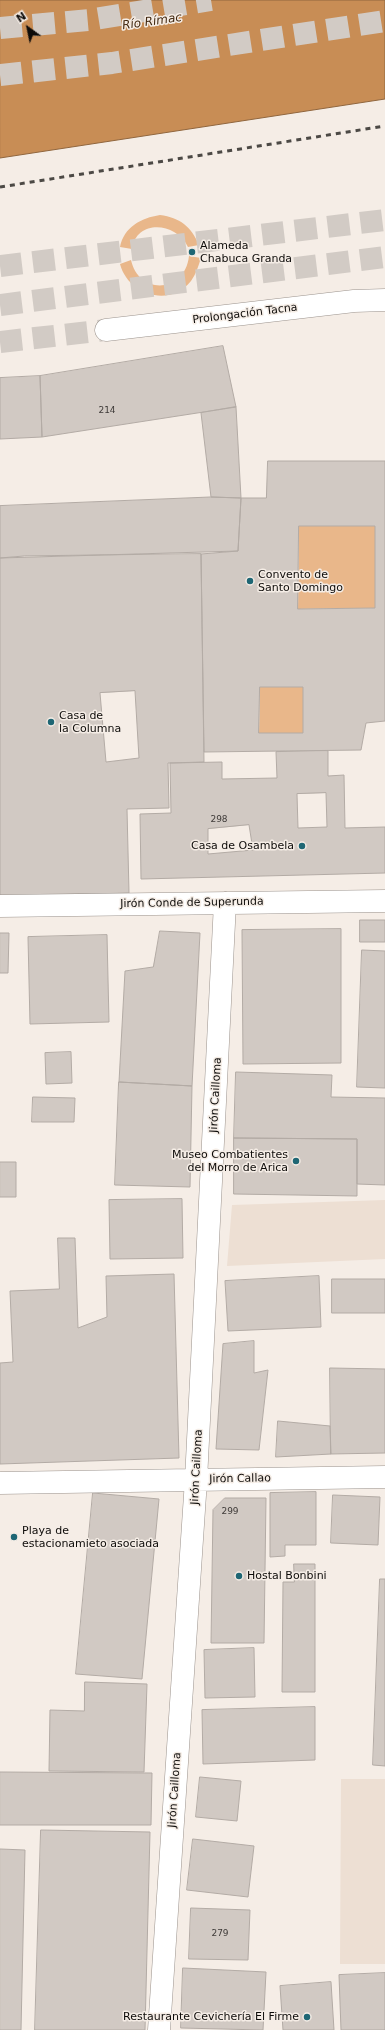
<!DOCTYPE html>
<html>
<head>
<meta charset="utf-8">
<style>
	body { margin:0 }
	#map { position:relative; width:385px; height:2030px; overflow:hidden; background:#f5ede6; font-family:"DejaVu Sans",sans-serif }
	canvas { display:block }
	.north { position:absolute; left:8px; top:8px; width:40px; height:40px; -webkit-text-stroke:3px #f5ede6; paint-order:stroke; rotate:327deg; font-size:11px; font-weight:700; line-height:16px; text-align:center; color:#0d0b09 }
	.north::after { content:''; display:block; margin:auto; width:14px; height:18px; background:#0d0b09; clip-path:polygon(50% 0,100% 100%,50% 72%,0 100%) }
</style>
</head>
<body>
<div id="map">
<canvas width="385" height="2030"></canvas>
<div class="north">N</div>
</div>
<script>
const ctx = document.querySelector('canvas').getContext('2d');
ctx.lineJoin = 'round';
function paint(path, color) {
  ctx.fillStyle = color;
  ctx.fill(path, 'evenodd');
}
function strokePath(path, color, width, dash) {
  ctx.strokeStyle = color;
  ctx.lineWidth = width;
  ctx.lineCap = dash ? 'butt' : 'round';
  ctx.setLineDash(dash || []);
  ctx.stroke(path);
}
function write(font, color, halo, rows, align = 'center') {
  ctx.font = font + ' "DejaVu Sans",sans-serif';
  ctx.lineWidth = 3;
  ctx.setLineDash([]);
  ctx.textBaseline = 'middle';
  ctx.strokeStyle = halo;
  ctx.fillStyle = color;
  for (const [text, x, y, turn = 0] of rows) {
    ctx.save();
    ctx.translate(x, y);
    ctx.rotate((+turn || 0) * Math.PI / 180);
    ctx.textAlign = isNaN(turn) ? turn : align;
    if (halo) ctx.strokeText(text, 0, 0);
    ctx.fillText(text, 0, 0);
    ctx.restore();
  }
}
const built = new Path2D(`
	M385,1200V1259L227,1266L232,1205Z
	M341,1779H385V1964H340Z`);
const green = new Path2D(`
	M160,215C180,218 191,226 199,245L188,247C175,221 136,220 132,249L120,247C124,227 141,218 160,215Z
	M189,256L201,258C198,267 196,274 191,281C170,308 128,295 120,264L131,260C139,296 185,293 189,256Z
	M299,526H375V608L298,609Z
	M260,687H303V733H259Z`);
const water = new Path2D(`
	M0,0H385V99L0,158Z`);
const building = new Path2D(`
	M223,346L236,407L42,437L40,376Z
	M40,376L42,437L0,439V378Z
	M236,407L241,498L211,497L201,413Z
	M268,461H385V721L366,723L361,750L204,752L201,554L238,551L241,498H266ZM299,526H375V608L298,609ZM260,687H303V733H259Z
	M211,497L241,498L238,551L0,558V506Z
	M201,554L204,762L168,763L169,808L127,809L129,893L0,896V558L24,556ZM135,691L139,758L106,762L100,693Z
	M328,751V776L344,775L345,828L385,827V873L141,879L140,814L171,813L170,763L222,762V779L277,778L276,752ZM326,793L327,827L298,828L297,794ZM249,825L253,850L208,854V829Z
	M360,920H385V942H360Z
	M341,929V1063L243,1064L242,930Z
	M160,931L200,933L192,1086L119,1082L125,971L153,967Z
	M0,933H9L8,973H0Z
	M107,935L109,1022L30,1024L28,937Z
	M362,950L385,951V1088L357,1087Z
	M71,1052L72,1083L46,1084L45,1053Z
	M236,1072L332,1075L331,1097L385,1098V1185L357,1184V1139L234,1138Z
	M119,1082L192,1086L190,1187L115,1185Z
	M33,1097L75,1098L74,1122H32Z
	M234,1138L357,1139V1196L234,1194Z
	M0,1162H16V1197H0Z
	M182,1199L183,1258L110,1259L109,1200Z
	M58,1238H75L78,1328L107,1317L106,1276L174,1274L179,1458L0,1464V1363L13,1362L10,1291L59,1289Z
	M319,1276L321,1327L228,1331L225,1281Z
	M332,1279H385V1313H332Z
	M254,1341V1373L268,1370L259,1450L216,1449L223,1344Z
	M330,1368L385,1369V1453L331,1454Z
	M278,1421L330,1426L331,1454L276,1457Z
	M316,1492V1545H285V1556L270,1557V1493Z
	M93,1493L159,1499L142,1679L76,1674Z
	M333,1495L380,1497L378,1545L331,1543Z
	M225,1498H266L264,1643H211L213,1510Z
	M294,1564H315V1692H282L283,1582H294Z
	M380,1579H385V1766L373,1765Z
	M254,1648L255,1697L205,1698L204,1650Z
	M85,1682L147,1684L144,1772L49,1771L50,1710L84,1711Z
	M315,1707V1760L203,1764L202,1710Z
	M0,1772L152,1773L151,1825H0Z
	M200,1777L241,1781L237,1821L196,1817Z
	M41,1830L150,1832L145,2030H35Z
	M193,1839L254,1846L248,1897L187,1890Z
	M0,1849L25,1850L21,2030H0Z
	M191,1908L250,1910L248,1960L189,1959Z
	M183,1968L266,1972L263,2030L181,2028Z
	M385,1973V2030H341L339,1975Z
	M331,1982L334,2030H283L280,1986Z`);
const minorTunnel = new Path2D(`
	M0,266L385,220
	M0,305L385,257
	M0,342L106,330`);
const motorwayTunnel = new Path2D(`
	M0,28L89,20L211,0
	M0,75L112,63L385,21`);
const minor = new Path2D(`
	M106,330L354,301L385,300
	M0,906L385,901
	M0,1483L385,1477
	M159,2030L196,1480L225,903`);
const rail = new Path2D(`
	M0,187L385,126`);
const markers = [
	[192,252,4,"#1e6674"],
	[250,581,4,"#1e6674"],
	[51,722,4,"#1e6674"],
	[302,846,4,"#1e6674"],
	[296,1161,4,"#1e6674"],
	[14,1537,4,"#1e6674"],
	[239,1576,4,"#1e6674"],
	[307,2017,4,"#1e6674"]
];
const numberNames = [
	["214",107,411],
	["298",219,820],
	["299",230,1512],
	["279",220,1934]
];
const poiNames = [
	["Alameda",200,246],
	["Chabuca Granda",200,259],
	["Convento de",258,575],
	["Santo Domingo",258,588],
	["Casa de",59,716],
	["la Columna",59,729],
	["Casa de Osambela",294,846,"right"],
	["Museo Combatientes",288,1155,"right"],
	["del Morro de Arica",288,1168,"right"],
	["Playa de",22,1531],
	["estacionamieto asociada",22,1544],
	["Hostal Bonbini",247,1576],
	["Restaurante Cevichería El Firme",299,2017,"right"]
];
const streetNames = [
	["Prolongación Tacna",245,314,-7],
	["Jirón Conde de Superunda",192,903,-1],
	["Jirón Cailloma",216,1095,-87],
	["Jirón Cailloma",197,1467,-87],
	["Jirón Callao",240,1479,-1],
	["Jirón Cailloma",175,1790,-86]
];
const waterNames = [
	["Río Rímac",152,22,-8]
];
paint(built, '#eddfd3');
paint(green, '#e9b78a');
paint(water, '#c88d55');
strokePath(water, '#90663e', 1);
paint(building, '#d1c9c3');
strokePath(building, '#b3aba5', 1);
strokePath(minorTunnel, '#d2cbc5', 22, [22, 11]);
strokePath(motorwayTunnel, '#d2cbc5', 22, [22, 11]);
strokePath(minor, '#9b938d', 23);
strokePath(minor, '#fff', 22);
strokePath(rail, '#4c4945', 3, [5, 5]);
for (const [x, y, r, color] of markers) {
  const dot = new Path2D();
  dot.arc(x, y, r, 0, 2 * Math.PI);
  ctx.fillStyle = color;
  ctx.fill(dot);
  strokePath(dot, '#f5ede6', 1.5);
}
write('9px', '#3e3a38', null, numberNames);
write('11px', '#0d0b09', '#f5ede6', poiNames, 'left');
write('11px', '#0d0b09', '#f5ede6', streetNames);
write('italic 12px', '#40270f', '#f5ede6', waterNames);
</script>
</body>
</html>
